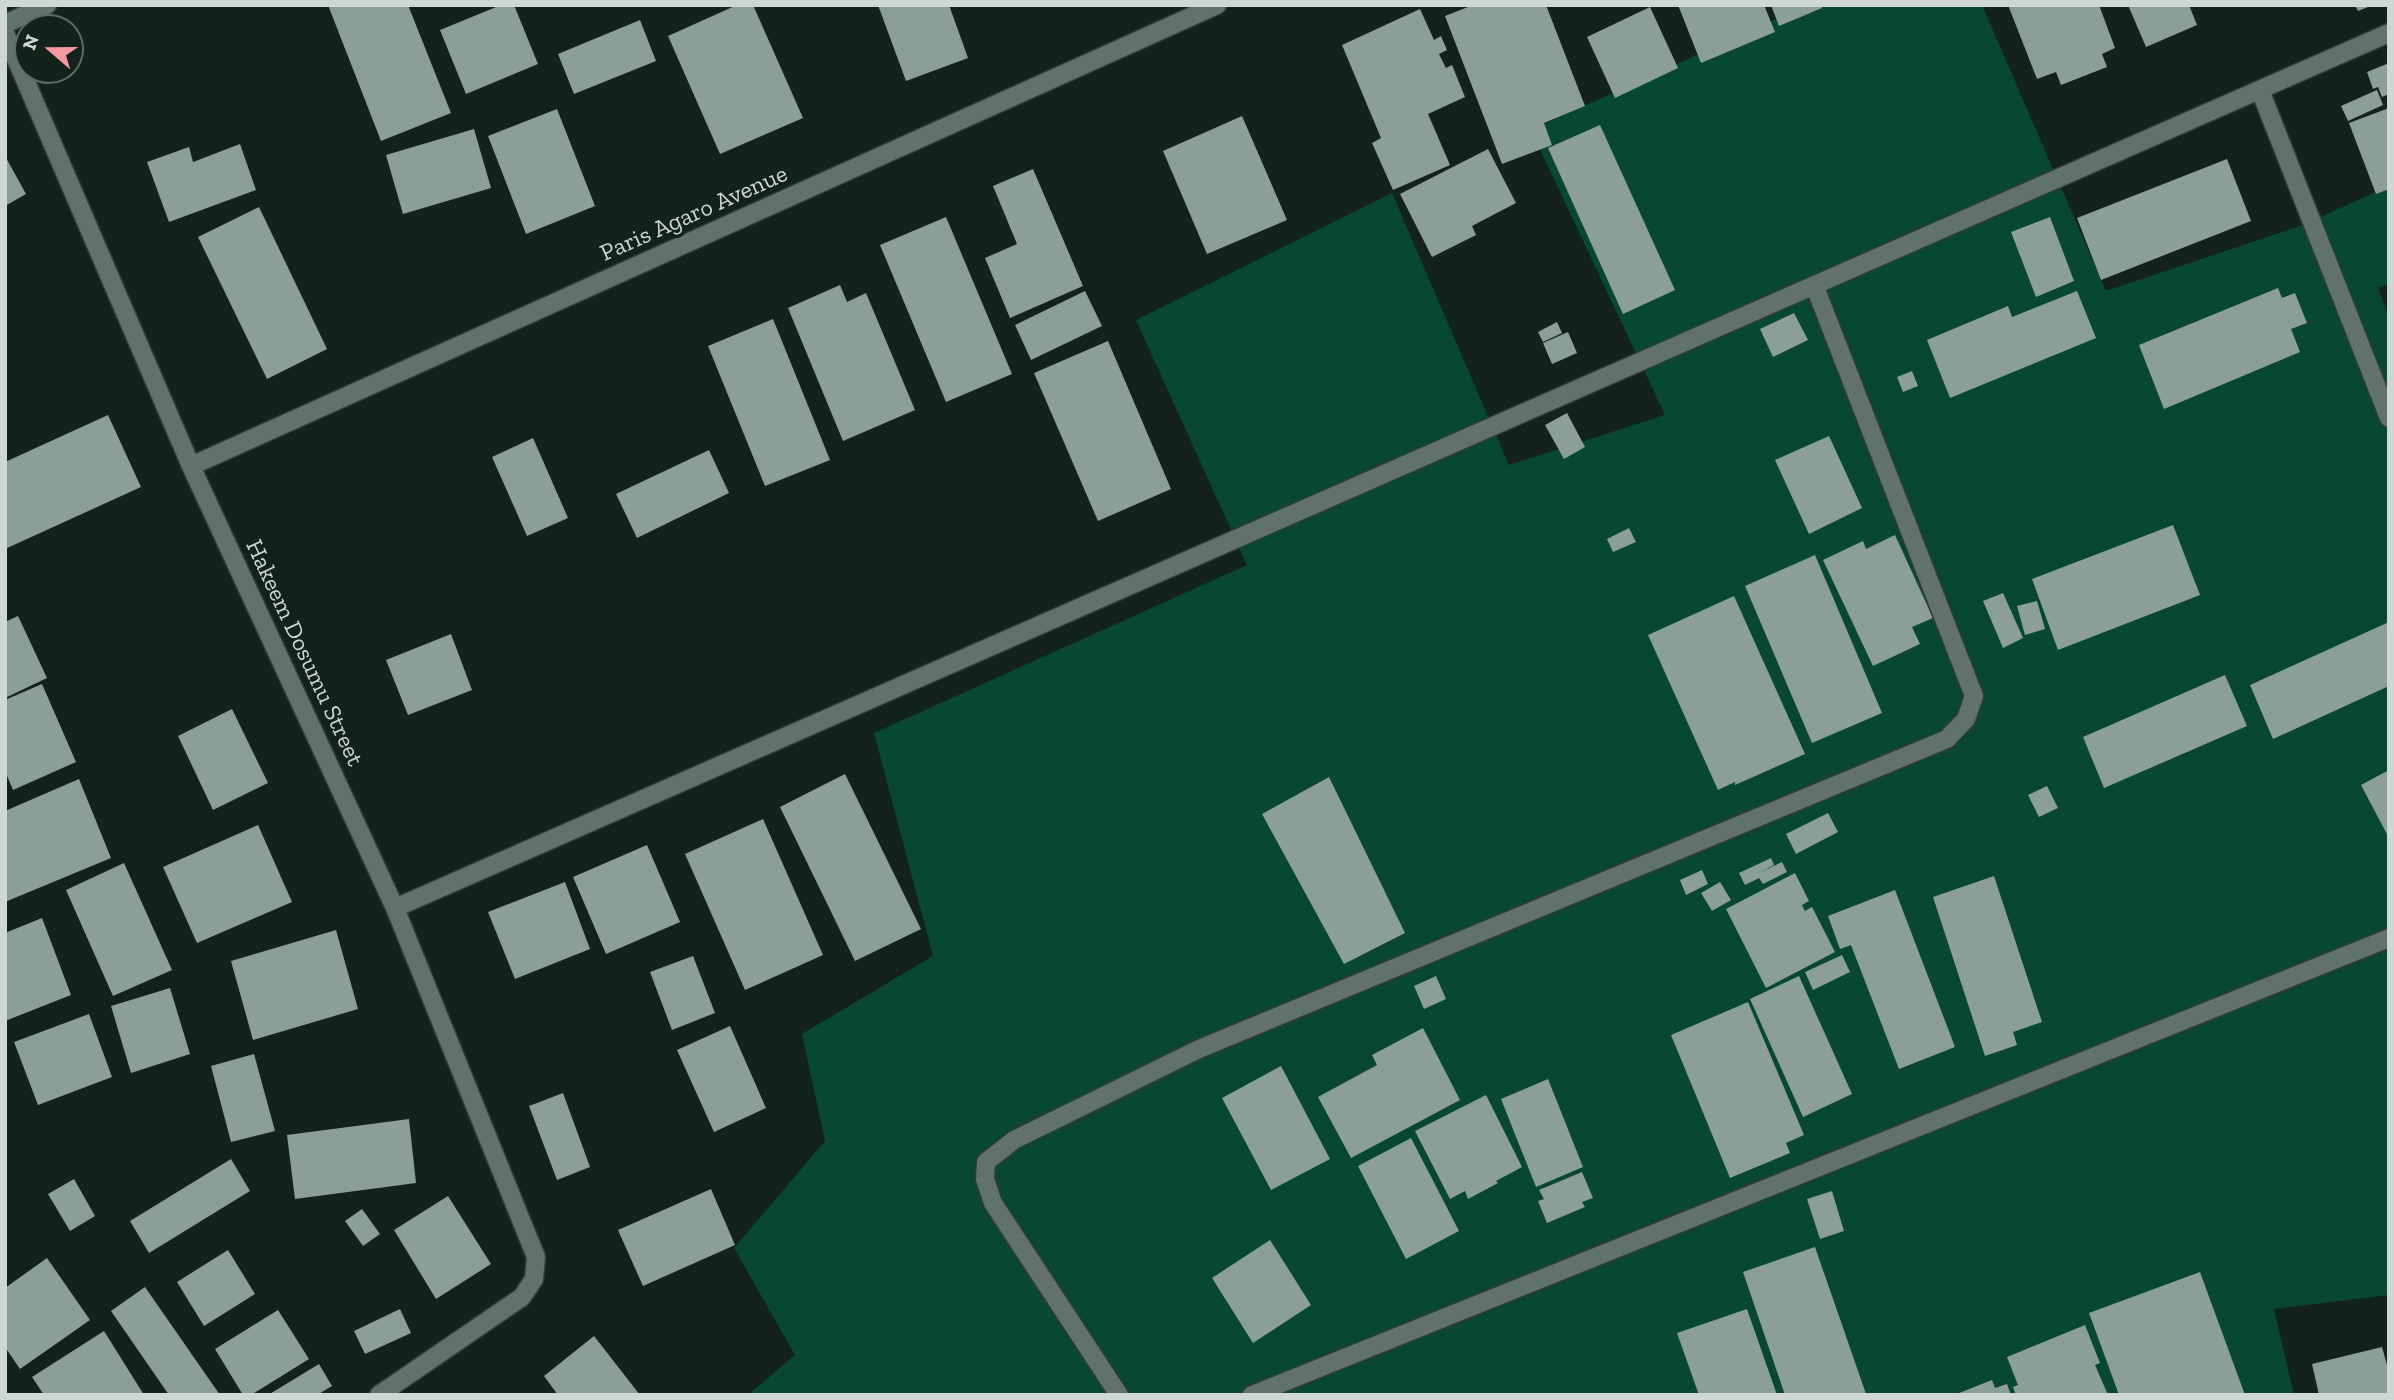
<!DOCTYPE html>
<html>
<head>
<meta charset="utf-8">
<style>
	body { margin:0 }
	#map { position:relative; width:2394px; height:1400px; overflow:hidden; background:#13221b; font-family:"Zilla Slab",serif }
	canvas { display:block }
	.frame { position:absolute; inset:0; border:7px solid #ced7d2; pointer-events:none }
	.north { position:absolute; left:14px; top:14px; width:70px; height:70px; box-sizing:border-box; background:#13221b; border:2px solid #5e6a64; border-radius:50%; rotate:290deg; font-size:19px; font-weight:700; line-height:28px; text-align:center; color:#ced7d2 }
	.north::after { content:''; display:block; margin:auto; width:24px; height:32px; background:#f49aa2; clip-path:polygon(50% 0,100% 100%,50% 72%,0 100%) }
</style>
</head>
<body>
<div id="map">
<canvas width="2394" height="1400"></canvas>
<div class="frame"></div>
<div class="north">N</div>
</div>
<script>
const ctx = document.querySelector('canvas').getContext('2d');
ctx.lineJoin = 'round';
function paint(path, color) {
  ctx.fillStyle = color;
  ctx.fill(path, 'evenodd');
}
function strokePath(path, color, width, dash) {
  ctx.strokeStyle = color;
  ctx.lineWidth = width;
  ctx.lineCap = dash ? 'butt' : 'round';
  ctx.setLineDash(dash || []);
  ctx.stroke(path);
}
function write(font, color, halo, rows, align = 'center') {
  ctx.font = font + ' "Zilla Slab",serif';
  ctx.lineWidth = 7;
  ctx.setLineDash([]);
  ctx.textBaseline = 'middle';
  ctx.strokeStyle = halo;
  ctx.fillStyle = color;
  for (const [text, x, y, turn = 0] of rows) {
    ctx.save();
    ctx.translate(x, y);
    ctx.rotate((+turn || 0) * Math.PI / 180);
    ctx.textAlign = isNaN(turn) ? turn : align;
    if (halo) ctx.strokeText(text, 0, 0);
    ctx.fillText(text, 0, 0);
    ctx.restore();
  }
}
const green = new Path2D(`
	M1807,5H1982L2106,291L2300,226L2389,186V284L2378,288L2389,317V1295L2274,1309L2294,1395H748L795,1355L734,1248L825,1141L802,1034L933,956L874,733L1247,565L1136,320L1392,193L1509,465L1665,415L1531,130Z`);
const building = new Path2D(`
	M328,5H408L451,113L381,141Z
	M501,5H514L538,64L466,94L440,30Z
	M737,5H753L803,118L720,154L668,36Z
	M878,5H949L968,58L906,81Z
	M1473,5H1546L1585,106L1544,123L1552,145L1502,164L1445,16Z
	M1678,5H1764L1775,32L1701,63Z
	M1771,5H1821L1822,8L1779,26Z
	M2008,5H2099L2115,48L2102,54L2107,67L2061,85L2056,72L2037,79Z
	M2128,5H2189L2197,25L2146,47Z
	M2355,5H2373L2358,11Z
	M1650,7L1678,68L1615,98L1587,37Z
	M1420,9L1434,40L1441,36L1447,50L1439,54L1446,68L1452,65L1465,97L1428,114L1450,165L1393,190L1372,143L1381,138L1342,45Z
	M640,20L656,61L574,94L558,54Z
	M2389,63V94L2382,97L2378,87L2373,89L2367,72Z
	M2377,90L2383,105L2348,121L2341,106Z
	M2389,108V189L2376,194L2349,123Z
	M557,109L595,206L526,234L488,136Z
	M1242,116L1287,220L1207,254L1163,151Z
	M1600,125L1675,290L1623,314L1548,148Z
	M474,129L491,188L403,214L386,155Z
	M240,144L256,190L169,222L147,162L189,147L193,162Z
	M1488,149L1516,203L1472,226L1476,235L1432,257L1400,194Z
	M5,156L26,194L5,206Z
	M2227,159L2251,221L2101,280L2077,218Z
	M1033,169L1083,286L1010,318L985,258L1017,244L993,186Z
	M259,207L327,349L267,379L198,237Z
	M946,217L1012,374L946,402L880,245Z
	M2050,217L2074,281L2036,297L2011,232Z
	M840,285L847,302L866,293L915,410L843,441L788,308Z
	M2278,288L2282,298L2295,293L2307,323L2291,329L2300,352L2164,409L2139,345Z
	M1085,291L1102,326L1031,360L1015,325Z
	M2077,291L2096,338L1950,398L1927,340L2008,306L2012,317Z
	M1794,313L1808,340L1773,357L1760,329Z
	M773,319L830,460L765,486L708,346Z
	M1557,322L1562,333L1543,342L1538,332Z
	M1568,332L1577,353L1552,364L1543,343Z
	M1108,341L1171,489L1098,521L1034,373Z
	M1912,371L1918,386L1903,392L1897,377Z
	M1567,413L1585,447L1564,459L1545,425Z
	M108,415L141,487L5,549V462Z
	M1829,436L1862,508L1809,534L1775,460Z
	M533,438L568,518L527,536L492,457Z
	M709,450L729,493L637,538L616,494Z
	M2173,525L2200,595L2058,650L2032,579Z
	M1629,528L1636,542L1613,552L1607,539Z
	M1895,535L1933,618L1912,627L1920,644L1873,666L1823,560L1863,541L1866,549Z
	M1815,555L1882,713L1812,743L1745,586Z
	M2003,593L2023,638L2003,648L1983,601Z
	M1734,596L1805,754L1735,785V782L1718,790L1648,635Z
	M2037,601L2045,629L2025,635L2017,606Z
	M18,616L47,678L5,698V622Z
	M2389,622V686L2273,739L2250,685Z
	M451,634L472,690L408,715L386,660Z
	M2225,675L2247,726L2104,788L2083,737Z
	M42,684L76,762L13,790L5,771V700Z
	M232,709L268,783L213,810L178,736Z
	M2389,770V838L2361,785Z
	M845,774L921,929L855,961L780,807Z
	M1329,777L1405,933L1344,964L1262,814Z
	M79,779L111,858L5,902V811Z
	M2047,786L2058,808L2039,817L2028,795Z
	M1828,813L1838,832L1796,854L1786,834Z
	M763,819L823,955L745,990L685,854Z
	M258,825L292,902L197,943L163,867Z
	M647,845L680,922L606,954L573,877Z
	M1771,858L1774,865L1759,873L1782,862L1787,872L1763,884L1759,878L1745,885L1739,873Z
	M124,863L172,970L113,996L66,890Z
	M1702,870L1708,884L1686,895L1680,880Z
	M1795,873L1809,901L1802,905L1805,911L1812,907L1835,952L1766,988L1726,909Z
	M1994,876L2042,1022L2013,1032L2017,1045L1985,1056L1933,897Z
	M565,882L590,949L515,979L488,912Z
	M1720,882L1731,900L1712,911L1701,893Z
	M1895,890L1955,1047L1899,1069L1851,945L1840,949L1828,916Z
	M42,918L71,995L5,1021V933Z
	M336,930L358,1009L253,1040L231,961Z
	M1842,955L1850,972L1813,990L1805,972Z
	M693,956L715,1013L672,1030L650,972Z
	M1436,976L1446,999L1424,1009L1414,986Z
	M1799,976L1852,1094L1803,1117L1750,999Z
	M170,988L190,1054L131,1073L111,1006Z
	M1748,1002L1804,1135L1786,1143L1790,1153L1730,1178L1671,1035Z
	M89,1014L112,1077L38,1105L14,1042Z
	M730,1026L766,1108L714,1132L677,1050Z
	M1423,1028L1460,1100L1351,1158L1318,1097L1377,1065L1372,1055Z
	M254,1054L275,1131L231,1142L211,1066Z
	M1281,1066L1330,1159L1271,1190L1222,1098Z
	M1548,1079L1583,1167L1536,1187L1501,1099Z
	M563,1093L590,1167L557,1180L529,1106Z
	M1486,1095L1522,1167L1496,1181L1498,1183L1468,1199L1465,1191L1450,1199L1415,1131Z
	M409,1119L416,1183L295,1199L287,1135Z
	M1411,1138L1459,1231L1406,1259L1358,1166Z
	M231,1159L250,1191L149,1253L130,1221Z
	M1582,1172L1593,1198L1582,1202L1585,1207L1547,1223L1538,1201L1544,1199L1539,1190Z
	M74,1179L95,1216L70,1231L48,1194Z
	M711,1189L735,1245L643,1286L618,1230Z
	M1832,1191L1844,1231L1820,1239L1807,1199Z
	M448,1196L491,1264L436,1299L394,1230Z
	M362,1209L380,1234L363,1246L345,1221Z
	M1270,1240L1311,1305L1253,1343L1212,1278Z
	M1815,1247L1866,1394L1863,1395H1785L1743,1272Z
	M228,1250L255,1294L204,1326L177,1282Z
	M47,1258L90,1320L20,1369L5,1347V1288Z
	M2200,1272L2245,1395H2119L2089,1313Z
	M145,1287L220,1395H169L111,1311Z
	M400,1309L411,1333L365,1354L354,1331Z
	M1747,1309L1777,1395H1699L1677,1333Z
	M278,1310L309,1359L251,1395H243L215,1349Z
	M2085,1325L2100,1363L2095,1365L2108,1395H2016L2013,1387L2018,1385L2007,1357Z
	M104,1331L144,1395H44L32,1377Z
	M594,1336L640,1395H558L544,1376Z
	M2382,1347L2389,1372V1395H2319L2312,1364Z
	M319,1364L332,1386L317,1395H268Z
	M1992,1380L1995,1388L2007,1384L2011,1395H1954Z`);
const minor = new Path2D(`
	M5,24L47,5
	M5,33L191,466L395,908L536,1257L534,1279L522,1297L379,1395
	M2260,90L2389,418
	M191,466L1217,5
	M395,908L2389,33
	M1119,1395L993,1203L985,1179L986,1162L1014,1140L1199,1049L1947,739L1966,719L1974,696L1815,287
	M1252,1395L2389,938`);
const streetNames = [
	["Paris Agaro Avenue",694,214,-24],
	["Hakeem Dosumu Street",304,653,65]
];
paint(green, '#084832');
paint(building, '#8c9f96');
strokePath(minor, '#323c37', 21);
strokePath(minor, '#607269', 18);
write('24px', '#ced7d2', '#13221b', streetNames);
</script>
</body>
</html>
